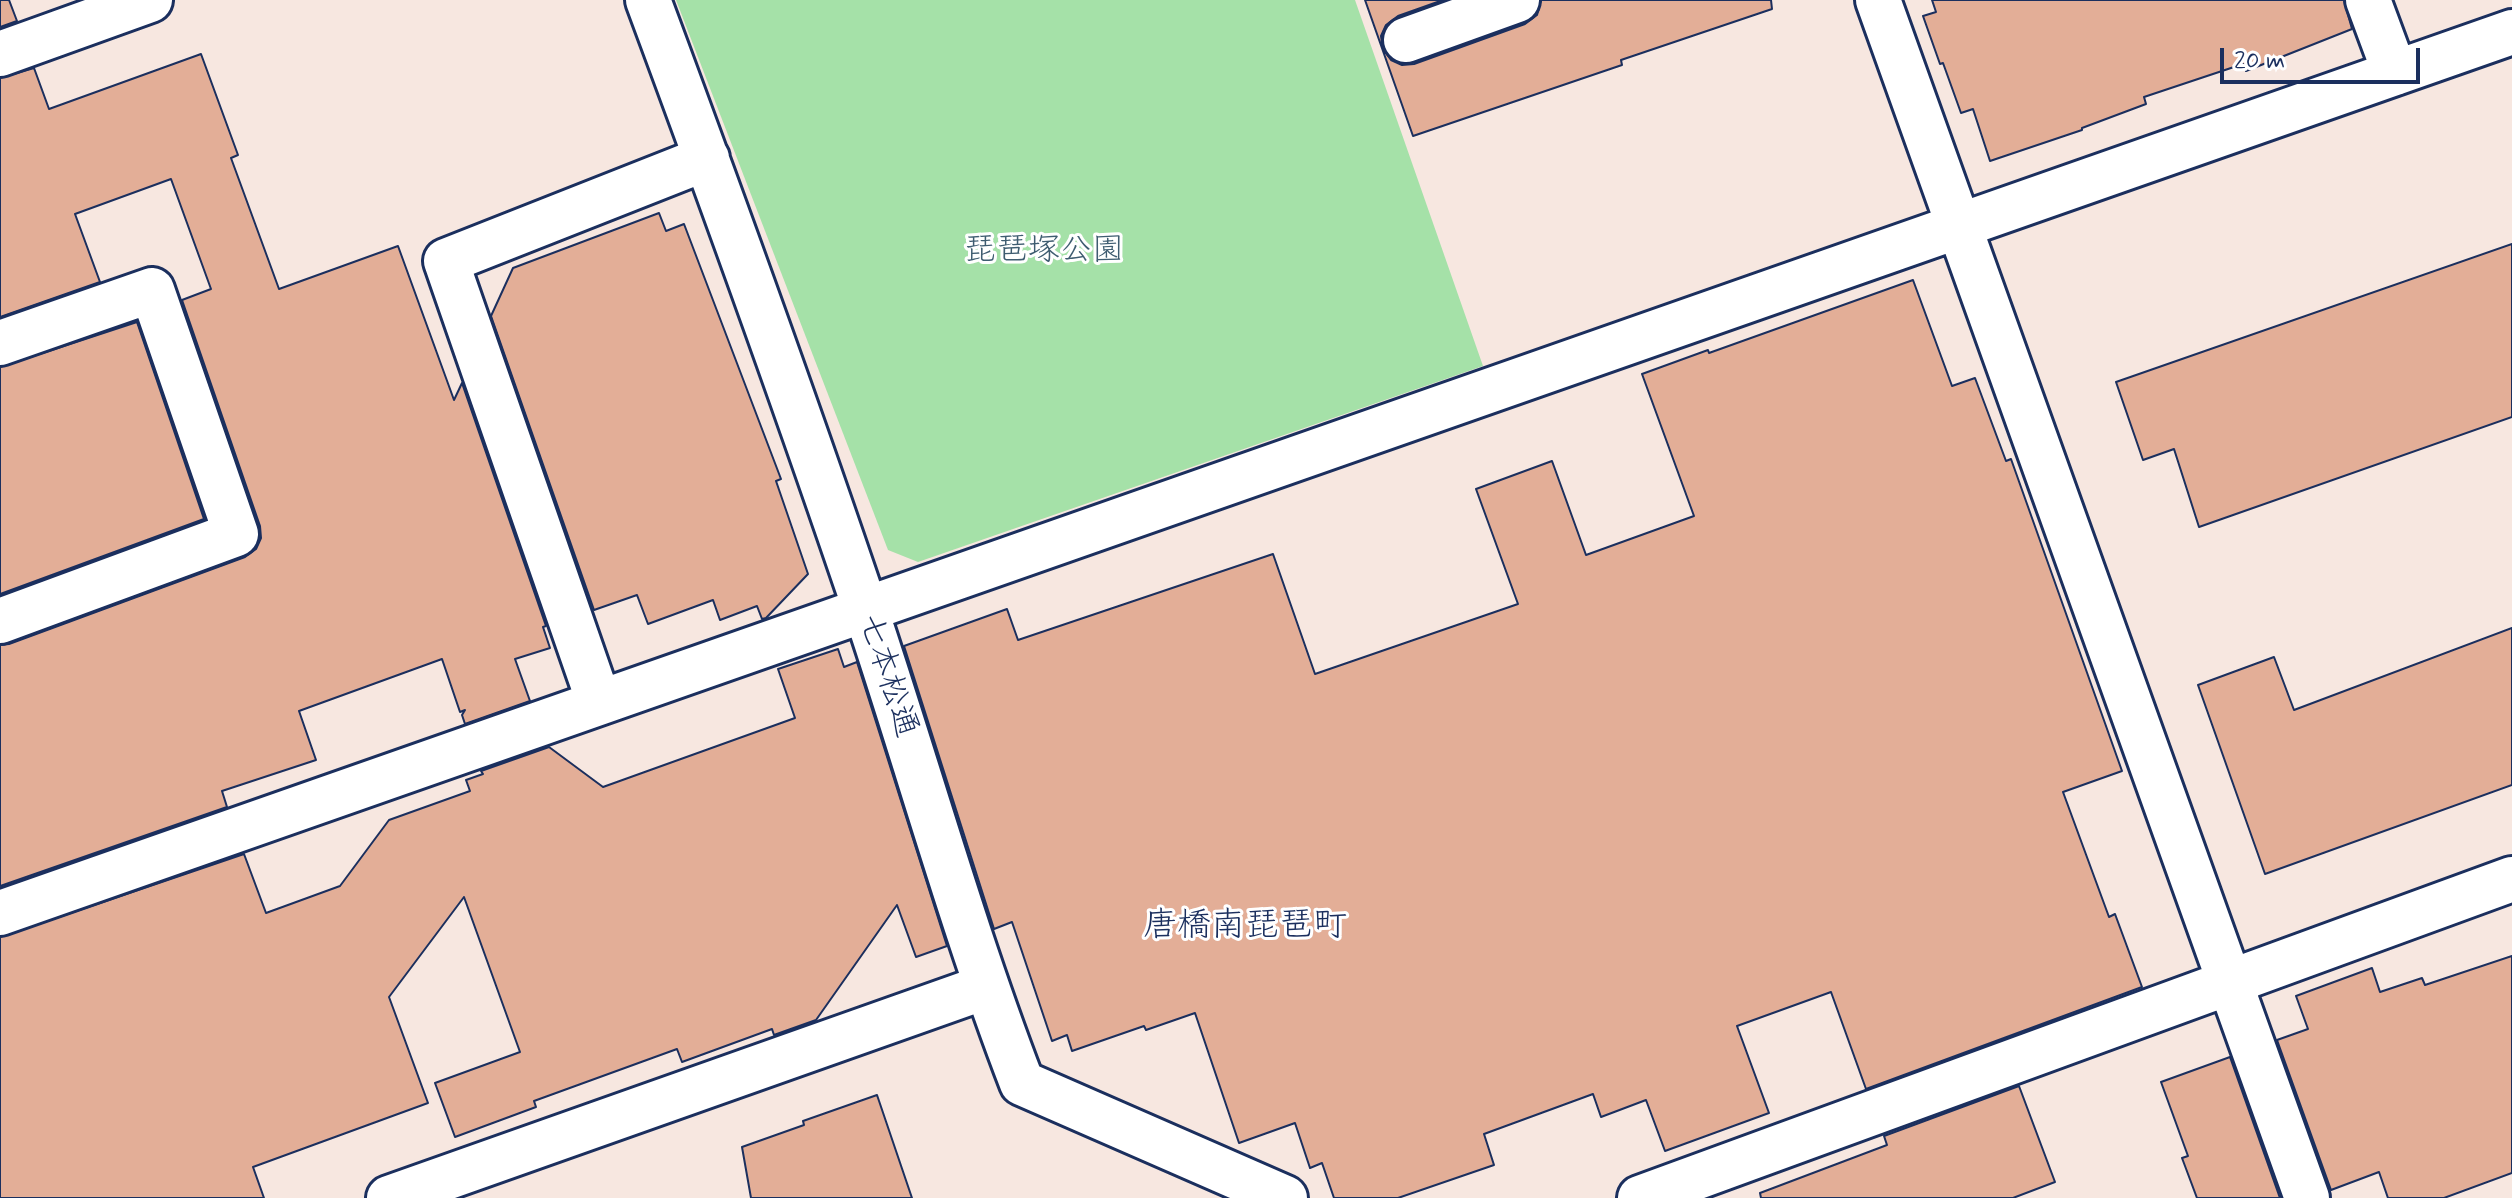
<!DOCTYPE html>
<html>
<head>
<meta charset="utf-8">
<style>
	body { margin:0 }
	#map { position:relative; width:2512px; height:1198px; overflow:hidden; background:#f7e7e0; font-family:Mynerve,sans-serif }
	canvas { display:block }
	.scale { position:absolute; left:2220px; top:48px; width:200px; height:36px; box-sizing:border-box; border:4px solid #1b2f5e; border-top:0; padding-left:10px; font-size:24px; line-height:28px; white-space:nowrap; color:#1b2f5e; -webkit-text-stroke:6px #fff; paint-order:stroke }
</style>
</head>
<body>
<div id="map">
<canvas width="2512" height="1198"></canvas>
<div class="scale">20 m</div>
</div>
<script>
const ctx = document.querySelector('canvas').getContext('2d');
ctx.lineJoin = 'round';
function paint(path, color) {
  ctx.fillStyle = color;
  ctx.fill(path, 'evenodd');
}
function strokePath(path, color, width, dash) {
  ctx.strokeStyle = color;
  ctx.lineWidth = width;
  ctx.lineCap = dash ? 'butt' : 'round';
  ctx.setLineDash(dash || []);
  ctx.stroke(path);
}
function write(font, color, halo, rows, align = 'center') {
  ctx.font = font + ' Mynerve,"Klee One",sans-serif';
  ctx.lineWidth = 6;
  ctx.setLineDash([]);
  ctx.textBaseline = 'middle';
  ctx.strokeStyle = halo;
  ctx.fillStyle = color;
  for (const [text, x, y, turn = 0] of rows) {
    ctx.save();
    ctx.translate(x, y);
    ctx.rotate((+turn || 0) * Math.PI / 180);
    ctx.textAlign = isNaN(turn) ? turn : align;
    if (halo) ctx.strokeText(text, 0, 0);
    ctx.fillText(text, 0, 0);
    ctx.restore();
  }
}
const green = new Path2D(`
	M676,0H1355L1483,366L918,562L888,550Z`);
const building = new Path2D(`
	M0,0H9L17,21L0,27Z
	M1365,0H1443L1398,16L1386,25L1381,36L1383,49L1391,60L1402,65L1414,64L1525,24L1537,15L1541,0H1771L1772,9L1621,60L1622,65L1413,136Z
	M1932,0H2344L2352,29L2246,71L2243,64L2144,97L2146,104L2082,128V130L1990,161L1973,109L1961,113L1943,63L1940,64L1923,16L1936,12Z
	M201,54L238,155L231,158L279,289L398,246L454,400L462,383L546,626L543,627L550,648L515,659L530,701L465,724L462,715L465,710L460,712L442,659L299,711L316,760L222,791L227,807L0,886V645L9,644L245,557L256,549L261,538L260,526L182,300L211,289L171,179L75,214L100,282L0,317V78L34,68L49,109Z
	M659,213L666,231L684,224L781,479L776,481L808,574L766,618L762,619L757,606L720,620L713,600L648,624L637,595L594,610L491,316L513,268Z
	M2512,244V417L2199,527L2174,449L2143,460L2116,382Z
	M1913,280L1952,386L1975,378L2006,461L2011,459L2122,771L2063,792L2109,917L2115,914L2142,987L1866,1089L1831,992L1737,1026L1769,1113L1665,1151L1646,1100L1601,1117L1593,1094L1484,1134L1494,1165L1398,1198H1334L1322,1163L1310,1168L1295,1123L1239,1143L1195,1013L1146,1030L1144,1026L1072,1051L1067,1035L1052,1041L1012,922L994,929L904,646L1007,609L1018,640L1273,554L1315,674L1518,604L1476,489L1552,461L1586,555L1694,516L1642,374L1708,350L1709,353Z
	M137,322L204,519L0,594V367Z
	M2512,628V785L2265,874L2198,685L2274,657L2294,710Z
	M838,649L844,667L857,662L947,946L916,957L897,905L816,1020L774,1035L772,1029L682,1062L677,1049L534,1101L536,1107L455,1137L435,1083L520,1052L464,897L389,997L428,1103L253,1167L264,1198H0V937L244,854L266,913L340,886L389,820L470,791L466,780L483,774L481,771L549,747L603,787L795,718L778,669Z
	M2512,956V1173L2444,1198H2388L2379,1172L2331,1190L2277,1040L2308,1029L2296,996L2372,968L2380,992L2422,978L2425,985Z
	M2230,1057L2280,1198H2197L2182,1158L2188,1156L2161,1082Z
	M2019,1086L2055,1182L2013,1198H1761L1760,1193L1887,1145L1884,1136Z
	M877,1095L912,1198H751L742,1147L804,1125L803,1121Z`);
const minor = new Path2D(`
	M648,0C723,202 796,404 865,608C918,766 962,927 1022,1083L1285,1198
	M1878,0L2307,1198
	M2368,0L2395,73
	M1406,40L1517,0
	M0,54L150,0
	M0,343L152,290L236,534L0,621
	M599,702L446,261L707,158
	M0,913L2512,32
	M389,1198L985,987
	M1640,1198L2512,879`);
const parkNames = [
	["琵琶塚公園",1044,252]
];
const streetNames = [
	["七本松通",886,676,72]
];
const neighbourhoodNames = [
	["唐橋南琵琶町",1245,928]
];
paint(green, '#a5e1a8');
paint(building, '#e3ae97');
strokePath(building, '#1b2f5e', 2);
strokePath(minor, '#1b2f5e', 50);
strokePath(minor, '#fff', 44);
write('32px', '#3e5c70', '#fff', parkNames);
write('32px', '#1b2f5e', '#fff', streetNames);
write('34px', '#1b2f5e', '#fff', neighbourhoodNames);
</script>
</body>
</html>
